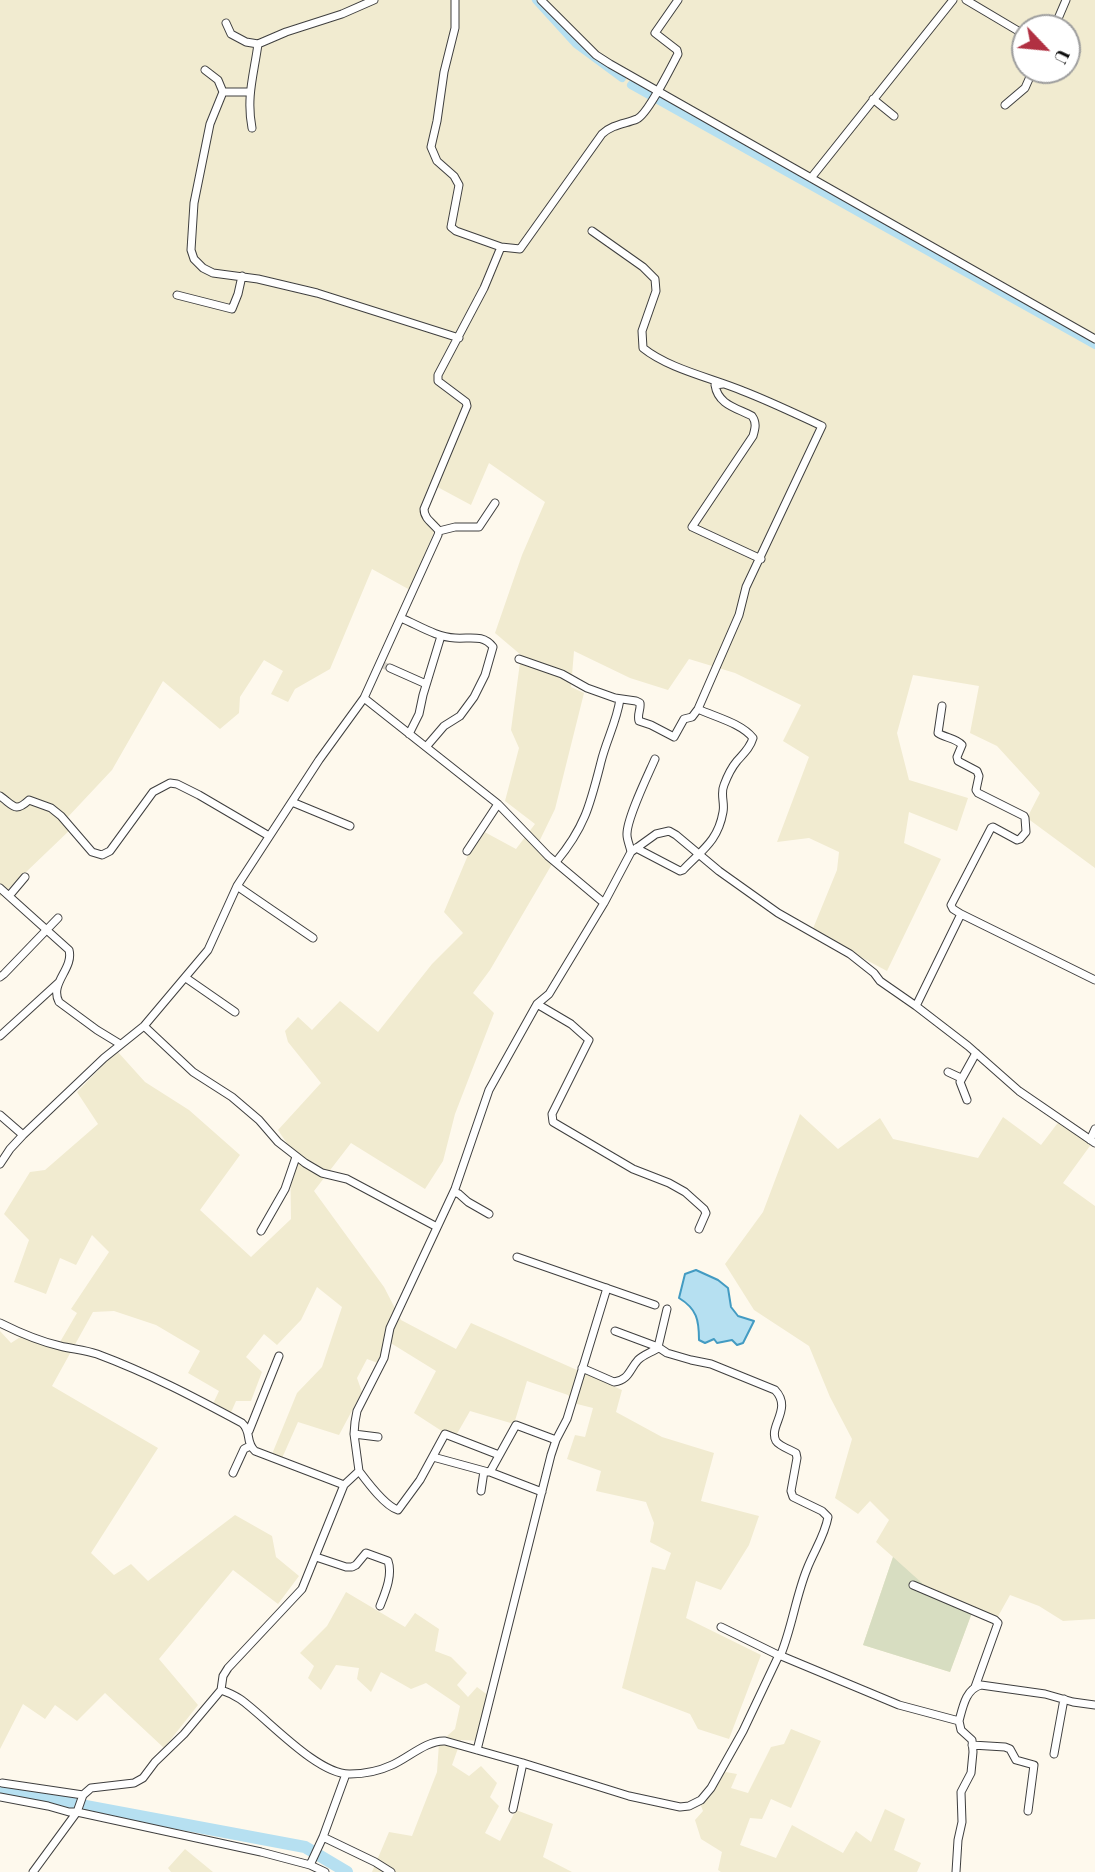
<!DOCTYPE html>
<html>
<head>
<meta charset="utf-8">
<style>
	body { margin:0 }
	#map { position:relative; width:1095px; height:1872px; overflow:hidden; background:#fef9ed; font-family:"Playfair Display",serif }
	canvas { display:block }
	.north { position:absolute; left:1011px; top:14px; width:70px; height:70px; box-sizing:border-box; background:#fff; border:2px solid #9e9e9e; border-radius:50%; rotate:116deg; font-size:19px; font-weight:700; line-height:28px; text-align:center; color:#0c0c0c }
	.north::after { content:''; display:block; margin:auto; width:24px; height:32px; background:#b13042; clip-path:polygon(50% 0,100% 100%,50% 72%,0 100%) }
</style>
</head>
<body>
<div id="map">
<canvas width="1095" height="1872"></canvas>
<div class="north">U</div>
</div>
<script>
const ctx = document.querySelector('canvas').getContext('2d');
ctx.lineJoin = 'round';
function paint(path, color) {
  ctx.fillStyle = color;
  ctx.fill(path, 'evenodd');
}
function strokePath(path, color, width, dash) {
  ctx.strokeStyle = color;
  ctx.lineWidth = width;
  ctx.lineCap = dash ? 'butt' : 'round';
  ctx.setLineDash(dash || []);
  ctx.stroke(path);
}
const farmland = new Path2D(`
	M0,0H1095V868L1027,818L1040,793L997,746L970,733L979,686L913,675L897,733L909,780L968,798L957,831L909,812L904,843L941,859L887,971L812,931L837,870L839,852L809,838L777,842L809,757L783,741L801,705L735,673L689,659L668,690L630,678L574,651L571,687L584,693L555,809L538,844L555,859L490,970L473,993L494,1013L455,1114L443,1161L425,1189L351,1143L314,1191L384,1287L401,1320L456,1349L471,1323L622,1390L616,1412L662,1437L714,1453L701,1501L759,1516L749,1545L721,1590L696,1581L686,1618L761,1655L729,1739L698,1729L690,1714L622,1688L652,1567L665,1570L671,1553L650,1542L654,1523L646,1502L596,1491L601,1471L567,1459L575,1435L585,1437L593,1408L573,1403L568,1395L527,1381L514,1424L470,1411L454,1439L414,1413L436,1371L389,1342L378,1363L367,1359L357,1378L362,1392L339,1435L298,1422L279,1465L270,1459L297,1393L322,1367L342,1307L317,1287L301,1320L277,1345L264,1334L246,1357L262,1372L251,1401H236L229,1417L210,1410L219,1391L188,1373L200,1351L156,1325L114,1311L93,1312L52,1386L158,1448L91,1553L114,1575L131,1564L148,1581L235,1515L272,1536L276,1557L299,1576L278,1604L233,1570L159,1659L198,1705L164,1748L105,1693L77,1721L55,1705L45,1719L23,1704L0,1749V1331L11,1343L25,1334L60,1342L77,1313L71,1309L109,1252L92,1235L76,1265L60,1258L46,1294L14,1282L29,1240L4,1214L30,1172L45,1170L98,1124L77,1092L117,1051L145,1082L189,1110L240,1155L200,1210L251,1257L291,1219L290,1148L278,1130L321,1083L288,1042L285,1031L298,1017L312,1030L340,1001L378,1032L432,964L463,933L444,912L479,829L516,849L535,824L505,801L519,748L511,730L521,655L495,633L522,555L545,502L489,463L471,505L430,483L420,508L438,522L410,590L372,569L330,669L295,689L288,702L271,694L283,671L264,660L240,697L239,713L220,729L163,681L112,770L66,819L72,828L0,897ZM1025,28H1067V70H1025Z
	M800,1114L838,1149L880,1118L893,1139L978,1158L1003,1117L1041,1145L1063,1116L1095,1139L1063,1183L1095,1206V1619L1063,1621L1039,1606L1010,1595L996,1620L973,1610L950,1672L863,1645L893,1557L876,1542L889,1520L870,1501L858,1514L835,1498L852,1439L830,1397L809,1346L754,1310L725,1264L763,1212Z
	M346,1592L405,1627L415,1613L439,1629L435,1651L451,1657L467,1673L457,1685L468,1697L477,1687L489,1696L482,1741L461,1740L452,1765L469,1776L481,1766L497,1783L490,1797L499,1806L485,1833L500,1841L516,1810L553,1824L543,1857L572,1872H372L389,1832L412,1836L437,1772L439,1743L455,1729L460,1706L426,1683L411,1689L381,1672L371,1692L357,1679L359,1668L336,1665L321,1690L308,1678L314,1666L300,1653L327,1626Z
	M791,1729L821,1741L791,1808L771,1799L762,1819L750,1818L740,1845L776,1858L792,1825L843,1853L856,1831L871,1842L885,1809L905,1819L894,1850L921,1863L917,1872H721L718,1870L722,1852L701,1839L695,1820L703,1811L698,1798L720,1771L737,1774L731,1788L748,1793L771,1747L784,1744Z
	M185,1849L213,1872H171L168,1868Z`);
const cemetery = new Path2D(`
	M893,1557L933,1593L973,1610L950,1672L863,1645Z`);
const water = new Path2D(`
	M696,1270L718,1280L728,1288L731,1307L738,1316L754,1321L743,1343L737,1345L732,1340L717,1343L714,1339L705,1343L699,1340C699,1320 697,1309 679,1298L685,1274Z`);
const canal = new Path2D(`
	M536,0L576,44L622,78
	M631,85L1095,345`);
const river = new Path2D(`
	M0,1790L305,1847L347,1872`);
const streetTunnel = new Path2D(`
	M383,665L390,668`);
const street = new Path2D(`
	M455,0V28L444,72L437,121L431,147L437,161L454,176L459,185L451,227L456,231L501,247L520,249L602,134C613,124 625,124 637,119C648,114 671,67 678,54L677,50L655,33L678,0
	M541,0L596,55L610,64L1095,339
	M966,0L1025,35
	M226,23L231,34L246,42L258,44L286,32L342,14L374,0
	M1054,28L1066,0
	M205,70L218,80L223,92L210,124L194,203L191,250L194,259L203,268L213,273L258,279L317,293L459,338
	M223,92H250
	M873,99L894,116
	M1005,105L1025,88L1033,70
	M252,128C246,97 254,74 258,44
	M811,178L953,0
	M177,295L232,309L238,294L242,276
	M723,384L715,385C718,405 737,408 752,416C757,423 755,429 753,436L692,527L761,559
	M439,531L455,527H479L495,503
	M401,618C418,625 436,637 455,638C470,639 483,634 493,647L485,675L474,697L460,716L444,726L426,747
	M519,659L562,674L587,688L615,698L636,701L640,703C641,710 637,714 639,721L651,725L674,737L684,719L692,717L698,709L739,615L746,587L822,426C796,414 769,401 743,391C712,378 669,369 643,348L642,331L656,291L655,279L643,267L592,231
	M390,668L426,684
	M364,698L498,804L548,856L604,903
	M942,706L938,733C945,738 956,738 962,745L957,757L958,761L977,771L979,776L976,790L978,793L1024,816L1025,818L1026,832L1020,839L1017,840L993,827L991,828L951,905L953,909L961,914
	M409,734L419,714L423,695L441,636
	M0,796C14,806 15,813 29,800L51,808L61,816L92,852L102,855L110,851L153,792L170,783L177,784L199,795L269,836
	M292,802L350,826
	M636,848L680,871L683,870C702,850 718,841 723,812C725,803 720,794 724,785C727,777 732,767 737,761C744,753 750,748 753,738C741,723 715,717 698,709
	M467,851L498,804
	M631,852C630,846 627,840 627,835C626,820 648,775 655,759
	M556,862C585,827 590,805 601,762C606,741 617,721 620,699
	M237,886L313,938
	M0,888L69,950C74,969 49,983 59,1002L97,1030L120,1044
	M9,896L25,877
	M0,977L4,974L58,918
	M186,978L235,1012
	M537,1004L571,1024L589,1040L552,1114L553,1122L633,1169L669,1183L685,1192L704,1209L706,1213L699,1229
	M916,1006L961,914L1095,980
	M144,1026L193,1072L232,1097L259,1120L278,1142L305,1163L322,1173L347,1179L437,1227
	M0,1036L58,983
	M948,1072L961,1078
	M967,1100L960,1082L976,1053
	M0,1115L23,1135
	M1090,1140L1095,1129
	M0,1164L10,1149L23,1135L104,1058L144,1026L208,950L237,886L319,760L364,698L438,535L439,531C433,523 424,519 424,509L467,406L466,402L438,381V375L484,288L501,247
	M454,1192L459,1194L468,1202L489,1214
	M261,1231L285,1189L296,1157
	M517,1257L655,1305
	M667,1309L658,1347L667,1353L691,1360L711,1364L775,1390C793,1409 768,1426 776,1441C779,1446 791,1450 796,1453L797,1458L791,1491L793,1497L822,1511L828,1517C825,1535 814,1551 807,1569C796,1596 792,1627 781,1654
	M0,1323C20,1333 38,1341 60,1346C72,1349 85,1350 97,1354C148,1373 194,1397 242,1423C252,1432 245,1442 255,1451L344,1485
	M615,1331L658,1347
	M582,1368L614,1382C629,1380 629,1370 638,1360C643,1355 652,1352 658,1348
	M249,1431L279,1356
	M354,1434L378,1437
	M433,1457L488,1472H490L516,1425L556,1440
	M359,1471C368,1483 385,1506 398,1510L420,1480L445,1434L499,1455
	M490,1472L542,1492
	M233,1473L244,1449L250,1446
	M481,1491L484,1471
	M316,1557L346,1567H352L356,1565L366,1553L388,1561C393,1575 385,1593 380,1606
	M913,1585L995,1620L998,1623L975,1687
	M721,1627L778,1655
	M221,1690L223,1676L228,1668L302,1589L344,1485L359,1471L354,1434L355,1422L357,1411L384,1358L390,1328L455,1189L489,1090L537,1004L549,994L604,903L631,852L656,834L669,831L676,835L719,871L778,913L850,954L874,973L880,981L916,1006L968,1046L1019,1091L1095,1143
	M972,1745L1005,1747L1010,1749L1016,1760L1034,1765L1028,1811
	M477,1750L551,1455L556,1440L567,1419L607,1288
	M1054,1754L1064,1699
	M2,1783L83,1795
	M0,1797L48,1806L69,1812H77L261,1852L310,1865L325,1872
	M513,1809L523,1763
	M323,1837L375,1862L391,1872
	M310,1865L323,1837L346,1774
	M33,1872L77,1812L83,1795L91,1788L134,1783L143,1778L155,1762L184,1734L221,1690C227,1692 234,1695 240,1699C266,1717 317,1775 350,1774C364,1774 379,1771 392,1765C408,1758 427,1740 445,1741L523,1763L629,1796L680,1807L689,1806L701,1800L711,1788L743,1731L779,1655L899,1705L959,1721C963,1706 966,1689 981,1685L1045,1694L1073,1702L1095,1705
	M956,1872L958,1840L962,1822L961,1792L971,1773L973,1752L972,1740L961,1730L959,1721`);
paint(farmland, '#f1ebd0');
paint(cemetery, '#d7ddc1');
paint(water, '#b6e0f1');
strokePath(water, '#439bc2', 2);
strokePath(canal, '#b6e0f1', 8);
strokePath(river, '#b6e0f1', 12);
strokePath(streetTunnel, '#dad5cb', 7, [7, 3.5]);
strokePath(street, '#3f3f3f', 9);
strokePath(street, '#fff', 7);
</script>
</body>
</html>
